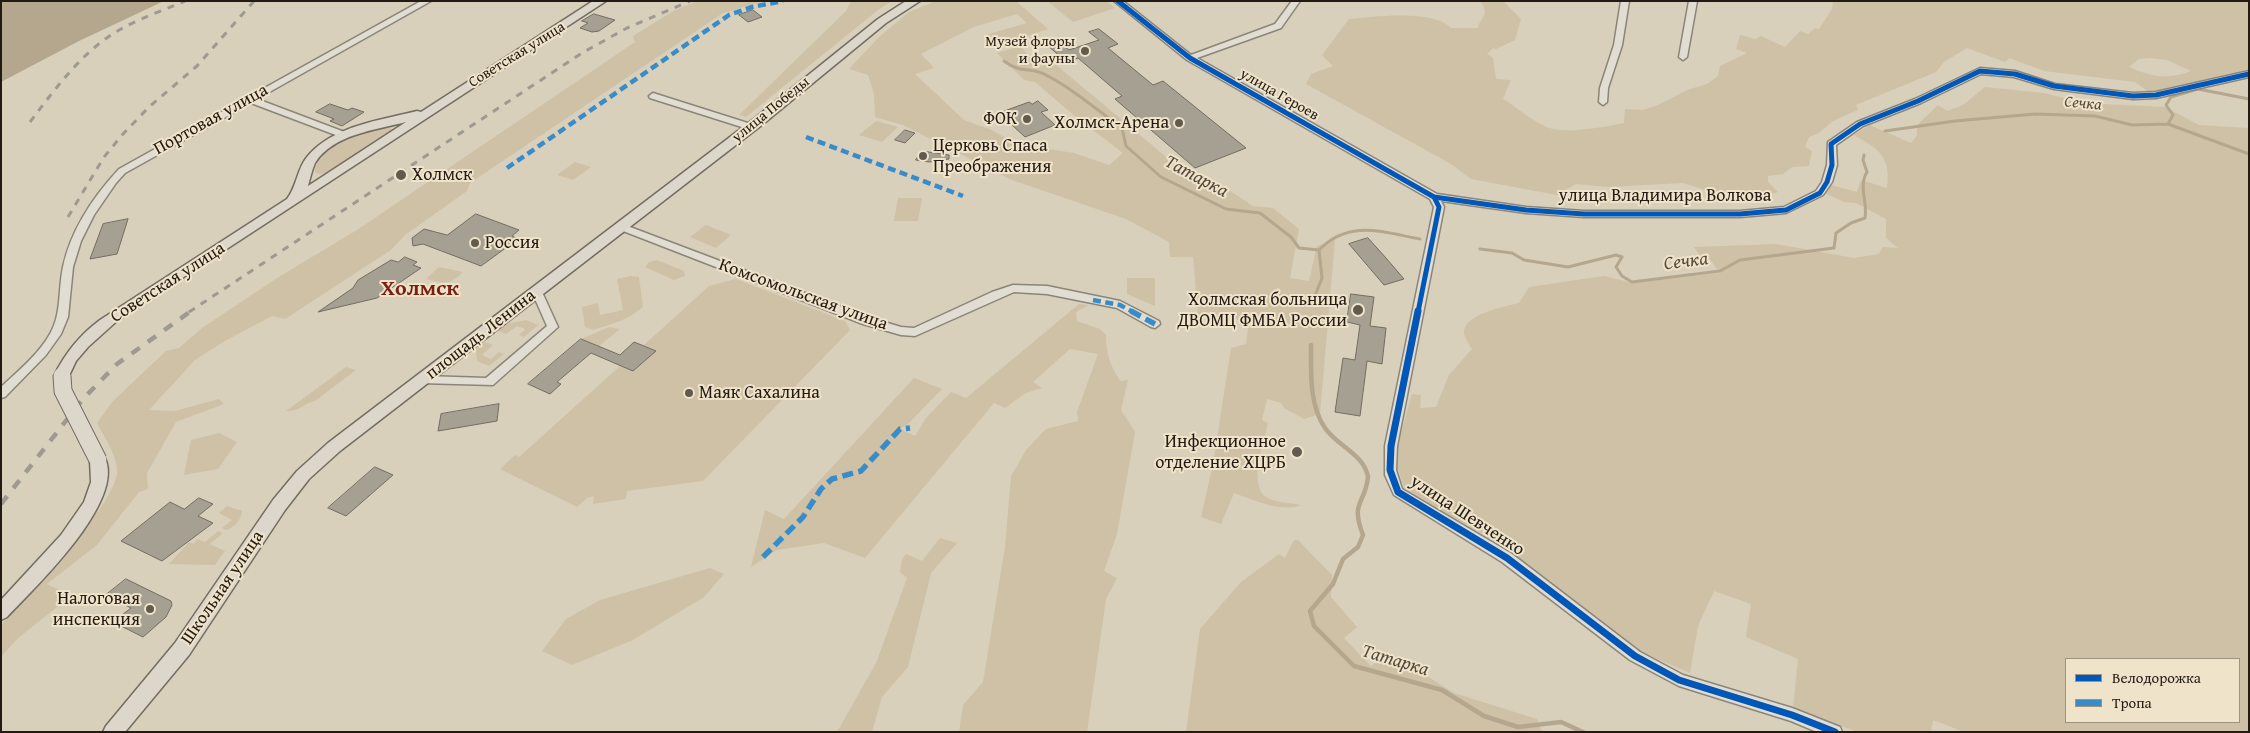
<!DOCTYPE html>
<html>
<head>
<meta charset="utf-8">
<style>
	body { margin:0 }
	#map { position:relative; width:2250px; height:733px; overflow:hidden; background:#d9d0bb; font-family:"Gentium Book Plus",serif }
	canvas { display:block }
	.frame { position:absolute; inset:0; border:2px solid #241a14; pointer-events:none }
	.legend { position:absolute; left:2065px; top:658px; width:175px; height:65px; box-sizing:border-box; background:#efe4ca; border:1px solid #9e9381; margin:0; padding:6px 9px; list-style:none; font-size:15px; color:#241a14 }
	.legend li { display:flex; align-items:center; gap:10px; height:25px }
	.legend b { width:25px; border:1px solid #9e9381 }
</style>
</head>
<body>
<div id="map">
<canvas width="2250" height="733"></canvas>
<div class="frame"></div>
<ul class="legend">
<li><b style="height:6px;background:#0057b8"></b>Велодорожка</li>
<li><b style="height:6px;background:#3a8cc8"></b>Тропа</li>
</ul>
</div>
<script>
const ctx = document.querySelector('canvas').getContext('2d');
ctx.lineJoin = 'round';
function paint(path, color) {
  ctx.fillStyle = color;
  ctx.fill(path, 'evenodd');
}
function strokePath(path, color, width, dash) {
  ctx.strokeStyle = color;
  ctx.lineWidth = width;
  ctx.lineCap = dash ? 'butt' : 'round';
  ctx.setLineDash(dash || []);
  ctx.stroke(path);
}
function write(font, color, halo, rows, align = 'center') {
  ctx.font = font + ' "Gentium Book Plus",serif';
  ctx.lineWidth = 4;
  ctx.setLineDash([]);
  ctx.textBaseline = 'middle';
  ctx.strokeStyle = halo;
  ctx.fillStyle = color;
  for (const [text, x, y, turn = 0] of rows) {
    ctx.save();
    ctx.translate(x, y);
    ctx.rotate((+turn || 0) * Math.PI / 180);
    ctx.textAlign = isNaN(turn) ? turn : align;
    if (halo) ctx.strokeText(text, 0, 0);
    ctx.fillText(text, 0, 0);
    ctx.restore();
  }
}
const green = new Path2D(`
	M698,1H765L723,13L470,183L467,191L405,235L391,250L285,319L272,316L223,342L195,360L149,410L175,411L219,399L224,404L176,422L147,473L148,489L139,492L97,545L47,584L71,596L17,639L1,657V625C26,597 114,506 117,473C118,456 104,437 97,423L113,401L166,351L179,348L202,328L277,278L357,230L635,42L633,36L675,10Z
	M851,1H892L878,10L746,117L739,115L846,11Z
	M936,1H1016L1048,29L992,48L988,45L987,40L989,34L1027,23L1017,14L974,27L921,54L934,68L915,74L964,120L992,130L1016,144L1074,153L1109,165L1123,153L1077,118L1035,82L1024,80L997,53L1020,46L1038,66L1055,64L1190,177L1223,186L1253,206L1273,208L1299,229L1290,278L1309,281L1317,246L1335,240L1320,414L1304,419L1284,408L1281,403L1267,399L1262,420L1268,423C1264,442 1246,490 1270,499C1279,503 1291,503 1301,505C1280,513 1254,500 1234,493L1221,524L1201,517L1213,464L1231,348L1246,344L1249,321L1198,315L1193,257H1170L1169,242L1126,219L1012,180L903,125L875,117L874,94L868,75L849,69L879,37L909,12Z
	M1047,1H1106L1115,8L1073,22Z
	M1480,1H1503L1521,19L1515,40L1496,49L1493,48L1487,54L1493,58L1496,79L1511,80L1503,99C1517,107 1538,126 1553,129C1574,133 1603,127 1624,123L1625,109L1643,110L1658,105L1687,90L1707,84L1718,76L1720,66L1747,53L1736,49L1740,35L1755,39L1761,36L1785,47L1800,31L1808,34L1815,28L1819,29L1832,9L1833,1H2249V69L2150,93L2135,82L2044,71L2009,58L2005,62L1967,48L1944,62L1936,72L1856,105L1858,110L1833,121L1819,133L1809,137L1805,147L1812,151L1809,166L1792,167L1783,174L1768,176V182L1778,192L1762,198L1727,201L1712,192L1683,183L1608,187L1576,184L1557,195L1471,179L1451,164L1306,84L1311,74L1333,66L1322,55L1349,19C1374,17 1432,9 1451,28H1478C1480,17 1491,15 1480,1ZM2150,58L2167,60L2191,71C2167,80 2152,77 2129,67L2139,59Z
	M1985,87L2044,93L2083,103L2165,107L2199,125L2249,128V732H1964L1933,720L1931,732H1858L1793,709L1798,659L1746,637L1751,604L1714,591L1698,626L1690,673L1641,652L1579,608L1535,572L1481,533L1406,492L1396,464L1397,447L1412,394L1421,395L1420,408L1436,407L1449,375L1472,349C1469,344 1463,336 1464,331C1467,313 1504,307 1519,303L1529,287L1604,276L1633,283L1720,273L1709,258L1700,256L1694,247L1776,244L1854,258L1879,254L1883,247L1898,248L1886,238V219L1856,203L1843,202L1825,193L1831,185L1857,192L1861,180L1887,188C1891,157 1879,149 1854,135L1870,125L1911,143L1917,135V125L1938,105L1947,111L1963,105ZM2066,659H2239V722H2066Z
	M876,121L898,127L882,142L859,135Z
	M386,127L391,128V133L330,173L318,174L315,172C316,148 365,130 386,127Z
	M575,162L591,167L573,180L557,175Z
	M898,198H922L918,221H894Z
	M706,225L731,235L716,248L690,237Z
	M657,260L684,271L685,276L674,280L645,267L649,262Z
	M439,267L463,272C449,286 444,283 426,279Z
	M630,276L639,277L643,307C628,320 612,324 593,330L585,327L582,307L598,303L600,315L623,310L617,279Z
	M1127,278H1155V306L1127,294Z
	M736,279L845,321L850,330L703,481L627,491L626,499L593,504L594,496L587,498L577,507L500,469L515,455L519,457L620,366L611,362L634,342L644,345L709,286Z
	M1079,304L1089,305L1076,312L1077,321L1100,329L1106,335C1106,355 1110,364 1120,381L1128,380L1121,410L1135,432L1117,534L1104,571L1117,578L1106,599L1087,732H959L963,705L983,682L1005,547L1011,476L1026,450L1046,429L1078,421L1077,412L1098,354L1070,349L1033,382L1042,388L1026,393L1005,408L994,403L865,558L824,543L777,550L751,567L765,510L784,519L914,378L942,389L908,424L901,428L904,431L915,436L925,419L951,392L966,398Z
	M526,320L538,325L524,337L519,335L525,329L517,326L506,334L498,331L507,324Z
	M609,327L620,329L599,346L581,339Z
	M485,342L493,345L482,355L491,359L499,352L504,354L489,366L477,361L476,349Z
	M346,367L356,370L315,401C304,403 299,412 286,411Z
	M219,433L237,442L218,469L184,475L191,440Z
	M227,506L242,511C242,519 234,528 226,530L222,528L232,520L219,513Z
	M218,531L222,533L221,535L210,544L225,551L215,565L169,564L189,542L193,544L198,539L205,542Z
	M940,538L957,543L931,573L908,667L882,697L872,732H837L876,663L907,578L900,572L902,560L906,554L922,561Z
	M1294,540H1298L1332,575L1331,597L1357,627L1344,638L1371,666L1390,653L1454,693L1537,719L1542,732H1186L1200,629L1241,582L1279,554L1285,558Z
	M710,568L724,574L704,597L633,640L572,665L542,651L566,619L600,600Z`);
const water = new Path2D(`
	M1,1H164L79,41L1,82Z`);
const streamFar1 = new Path2D(`
	M1004,61C1021,74 1029,67 1044,74C1072,88 1097,110 1122,128L1126,146L1161,177L1226,209L1260,213L1291,237L1299,248L1319,250
	M2168,124L2249,154
	M1885,131L1955,121L2035,114L2095,116L2132,125L2168,124L2173,115L2166,105L2171,97L2198,89L2249,99
	M1480,249L1512,253L1524,260L1568,267L1616,255L1622,257L1616,267L1622,276L1632,282L1720,271L1740,260L1834,248L1836,233L1851,223L1865,218C1868,202 1858,187 1867,172L1863,160L1864,155
	M1319,250C1349,219 1382,232 1420,239
	M1312,303L1322,278L1319,250`);
const stream = new Path2D(`
	M1311,345C1311,372 1309,405 1325,428C1337,446 1364,454 1368,477C1365,505 1350,501 1363,535L1358,547L1343,559L1333,584L1310,611L1314,626L1354,666L1442,690L1484,716L1518,727L1561,722L1583,732`);
const building = new Path2D(`
	M753,10L762,17L748,22L739,15Z
	M594,14L615,20L599,31L592,32L580,28L588,23L582,21Z
	M1099,29L1118,44L1108,48L1153,85L1163,81L1246,148L1195,168L1115,99L1122,96L1078,58L1067,62L1048,46L1059,42L1069,50L1099,40L1089,32Z
	M1038,101L1048,110L1041,112L1055,125L1025,137L999,113L1029,102L1032,104Z
	M330,104L348,110L352,108L364,112L342,126L330,121L334,119L316,112Z
	M905,130L915,133L905,143L895,140Z
	M922,151L949,155V159L929,162L916,160Z
	M476,214L519,230L512,236L518,239L481,266L423,244L413,246L412,238L424,229L447,235Z
	M128,219L117,254L90,259L103,224Z
	M1368,238L1386,258L1404,279L1384,285L1349,244Z
	M405,257L417,262L413,265L421,268L377,298L318,312L353,288L358,280L391,260L398,262Z
	M1351,294L1374,297L1370,326L1386,328L1382,364L1367,361L1360,416L1335,412L1343,358L1355,360L1360,325L1347,322Z
	M581,339L620,355L634,342L656,351L633,371L591,353L557,382L561,384L550,394L528,384Z
	M499,404L497,421L438,431L441,414Z
	M375,467L393,475L346,516L328,508Z
	M199,498L213,504L198,516L213,523L162,561L121,541L170,502L184,509Z
	M126,579L171,601L172,605L166,617L143,637L113,622L131,608L106,595Z`);
const minor = new Path2D(`
	M421,1H431L257,99L347,133V137H341L251,103L125,173L116,183L94,215L81,241L73,267L68,317L61,334L46,355L5,397L1,398V387C18,371 38,355 50,334C62,313 58,290 63,267C71,230 93,197 119,169Z
	M1114,1H1123L1191,55L1275,24L1292,1H1300L1281,28L1197,58L1437,194L1526,207L1584,211H1740L1784,207L1816,191L1822,182L1827,165L1828,142L1857,122L1915,99L1980,68L2015,71L2055,84L2133,93L2156,92L2249,71V77L2156,98L2133,99L2054,89L2014,77L1981,74L1921,103L1863,126L1836,145L1837,165L1832,182L1823,195L1786,213L1740,217H1584L1526,213L1441,201L1444,207L1397,446L1396,470L1402,489L1512,554L1640,652L1683,675L1792,708L1840,727L1842,732H1817L1791,721L1679,686L1630,660L1502,562L1394,495L1385,475V446L1434,207L1430,199L1187,60Z
	M1621,1H1629L1622,45L1608,88L1607,102L1603,105L1599,102L1600,88L1614,45Z
	M1689,1H1697L1687,57L1683,60L1679,57Z
	M653,93L754,125L756,127L751,130L748,129L650,98L649,96Z
	M622,224L871,318L901,327L914,328L992,292L1013,285L1047,286L1120,301L1159,321L1160,324L1155,328L1151,327L1117,308L1047,294L1014,292L915,336L901,335L863,324L618,229L617,227L618,225Z
	M537,288L542,292L558,327L493,385L420,383L418,380L424,376L486,378L547,326L532,292Z`);
const major = new Path2D(`
	M593,1H606L118,320L88,347L76,361L67,380L62,381L57,380L54,376C65,353 80,335 100,320L287,199C297,186 297,169 307,157C332,126 381,120 417,111L421,112ZM406,122L308,186C310,178 312,170 315,163C333,134 376,130 406,122Z
	M906,1H920L886,23L763,124L340,451L309,479L285,510L189,655L125,732H103L106,726L175,643L273,500L297,471L328,443L755,118L878,19Z
	M98,454L104,456C128,500 35,587 7,617L1,620V600L61,535L84,502L91,482L90,460L92,456Z`);
const railFar1 = new Path2D(`
	M30,122C56,88 83,50 121,29C141,18 164,10 185,1
	M68,217L104,157L123,134L149,107L197,66L254,1
	M189,312L582,53L627,28L690,1`);
const rail = new Path2D(`
	M1,504L83,399L117,364L191,311`);
const majorBridge = new Path2D(`
	M62,376L63,391L98,460`);
const quietFar1 = new Path2D(`
	M806,137L963,196
	M507,168L729,15L752,7L783,1
	M1093,300L1120,305L1133,312`);
const quiet = new Path2D(`
	M1131,311L1155,324
	M763,557L803,517L821,489L832,479L861,471L900,429L910,428`);
const cyclewayFar1 = new Path2D(`
	M1118,1L1190,58L1434,197L1526,210L1584,214H1740L1786,210L1820,193L1827,182L1832,165L1831,144L1860,124L1918,101L1980,71L2015,74L2054,86L2133,96L2156,95L2249,74
	M1418,312L1439,207L1434,197`);
const cycleway = new Path2D(`
	M1418,311L1391,446L1390,470L1398,492L1507,558L1635,656L1679,680L1792,715L1835,732`);
const markers = [
	[1085,51,5,"#635a4e"],
	[1027,119,5,"#635a4e"],
	[1179,123,5,"#635a4e"],
	[923,156,5,"#635a4e"],
	[401,175,6,"#635a4e"],
	[475,243,5,"#635a4e"],
	[1358,310,6,"#635a4e"],
	[689,393,5,"#635a4e"],
	[1297,452,6,"#635a4e"],
	[150,609,5,"#635a4e"]
];
const farPoinames = [
	["Музей флоры",1075,42],
	["и фауны",1075,59]
];
const farStreetnames = [
	["Советская улица",517,55,-32],
	["улица Героев",1279,95,30],
	["улица Победы",771,110,-39]
];
const farWaternames = [
	["Сечка",2083,104,5]
];
const poiNames = [
	["ФОК",1017,119],
	["Холмск-Арена",1169,123],
	["Церковь Спаса",933,146,"left"],
	["Преображения",933,167,"left"],
	["Холмск",412,175,"left"],
	["Россия",485,243,"left"],
	["Холмская больница",1347,300],
	["ДВОМЦ ФМБА России",1347,321],
	["Маяк Сахалина",699,393,"left"],
	["Инфекционное",1286,442],
	["отделение ХЦРБ",1286,463],
	["Налоговая",140,599],
	["инспекция",140,620]
];
const streetNames = [
	["Портовая улица",211,120,-29],
	["улица Владимира Волкова",1665,196],
	["Советская улица",168,283,-33],
	["Комсомольская улица",803,295,20],
	["площадь Ленина",481,335,-38],
	["улица Шевченко",1467,516,33],
	["Школьная улица",223,588,-56]
];
const waterNames = [
	["Татарка",1196,177,28],
	["Сечка",1686,262,-7],
	["Татарка",1395,661,17]
];
const districtNames = [
	["Холмск",420,289]
];
paint(green, '#cec1a6');
paint(water, '#b4a78e');
strokePath(streamFar1, '#b4a78e', 3);
strokePath(stream, '#b4a78e', 4.5);
paint(building, '#a6a092');
strokePath(building, '#736c62', 1);
strokePath(minor, '#8b8578', 3);
strokePath(major, '#736c62', 3);
paint(minor, '#e2ddd2');
paint(major, '#dcd7ca');
strokePath(railFar1, '#9f9a91', 3, [7, 7]);
strokePath(rail, '#9f9a91', 4.5, [10, 10]);
strokePath(majorBridge, '#736c62', 19, []);
strokePath(majorBridge, '#dcd7ca', 17);
strokePath(quietFar1, '#3a8cc8', 4.5, [8, 4.5]);
strokePath(quiet, '#3a8cc8', 5.5, [11, 5.5]);
strokePath(cyclewayFar1, '#0057b8', 5);
strokePath(cycleway, '#0057b8', 7);
for (const [x, y, r, color] of markers) {
  const dot = new Path2D();
  dot.arc(x, y, r, 0, 2 * Math.PI);
  ctx.fillStyle = color;
  ctx.fill(dot);
  strokePath(dot, '#efe4ca', 2);
}
write('15px', '#241a14', '#efe4ca', farPoinames, 'right');
write('15px', '#241a14', '#efe4ca', farStreetnames);
write('italic 16px', '#574b3d', '#efe4ca', farWaternames);
write('18px', '#241a14', '#efe4ca', poiNames, 'right');
write('18px', '#241a14', '#efe4ca', streetNames);
write('italic 19px', '#574b3d', '#efe4ca', waterNames);
write('bold 22px', '#7a1f14', '#efe4ca', districtNames);
</script>
</body>
</html>
